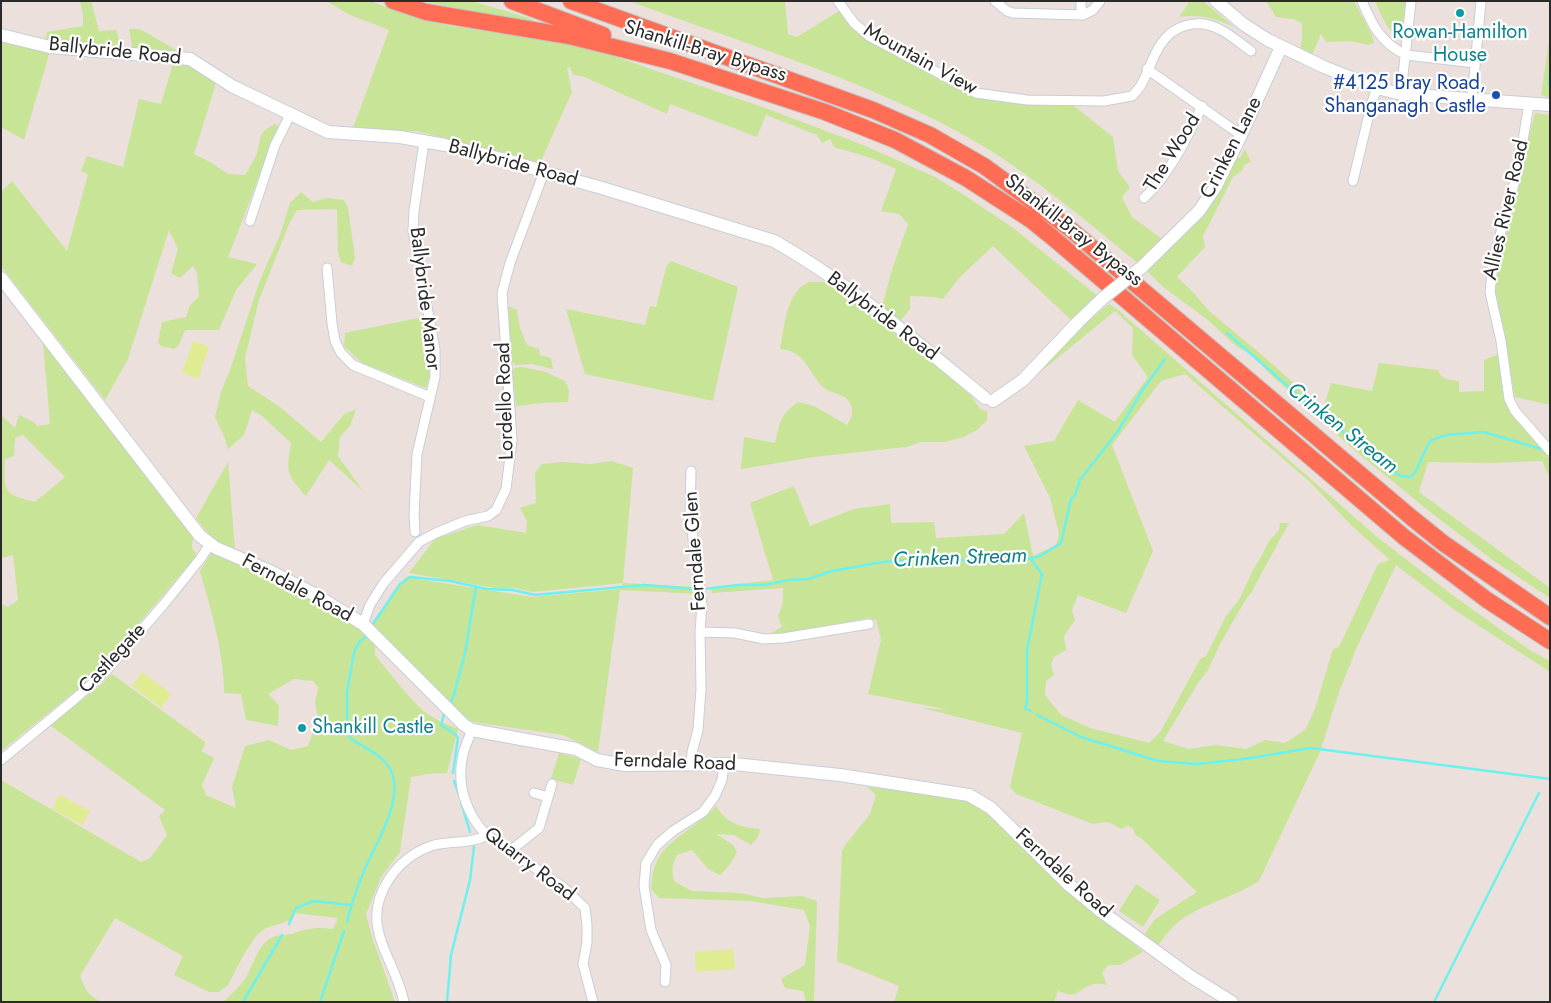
<!DOCTYPE html>
<html>
<head>
<meta charset="utf-8">
<style>
	body { margin:0 }
	#map { position:relative; width:1551px; height:1003px; overflow:hidden; background:#ece0dc; font-family:Jost,sans-serif }
	canvas { display:block }
	.frame { position:absolute; inset:0; border:2px solid #2a2a2a; pointer-events:none }
</style>
</head>
<body>
<div id="map">
<canvas width="1551" height="1003"></canvas>
<div class="frame"></div>
</div>
<script>
const ctx = document.querySelector('canvas').getContext('2d');
ctx.lineJoin = 'round';
function paint(path, color) {
  ctx.fillStyle = color;
  ctx.fill(path, 'evenodd');
}
function strokePath(path, color, width, dash) {
  ctx.strokeStyle = color;
  ctx.lineWidth = width;
  ctx.lineCap = dash ? 'butt' : 'round';
  ctx.setLineDash(dash || []);
  ctx.stroke(path);
}
function write(font, color, halo, rows, align = 'center') {
  ctx.font = font + ' Jost,sans-serif';
  ctx.lineWidth = 4.5;
  ctx.setLineDash([]);
  ctx.textBaseline = 'middle';
  ctx.strokeStyle = halo;
  ctx.fillStyle = color;
  for (const [text, x, y, turn = 0] of rows) {
    ctx.save();
    ctx.translate(x, y);
    ctx.rotate((+turn || 0) * Math.PI / 180);
    ctx.textAlign = isNaN(turn) ? turn : align;
    if (halo) ctx.strokeText(text, 0, 0);
    ctx.fillText(text, 0, 0);
    ctx.restore();
  }
}
const green = new Path2D(`
	M80,1H91L99,31L116,30L122,50L46,41L47,32L83,26V15Z
	M326,1H370L407,15L451,26L567,43L607,54L768,109L863,145L935,177L961,193L1013,228L1099,297L1071,320L993,246L959,278L943,299L935,297L910,296V309L901,320L882,307L891,273L908,224L899,214L881,211L896,169L871,158L834,147L830,139L822,143L817,135L766,115L757,137L670,104L667,114L582,76L573,75L570,67L567,68L572,92L540,163L417,131H352L389,30L350,15Z
	M422,1H471L529,18L541,24L503,18Z
	M629,1H785L788,34L797,37L839,11L853,27L875,43L955,88L974,97L1001,101L1069,102L1113,137L1118,171L1130,187L1122,197L1132,217L1165,241L1138,263C1080,216 1022,166 955,130C852,76 738,41 629,1Z
	M1190,1H1203L1234,27C1213,18 1202,14 1179,17Z
	M1266,1H1354L1372,35L1374,43L1368,45L1351,41L1326,42L1321,34L1312,55L1300,49L1302,40V23L1293,19L1276,17Z
	M1375,1H1406L1401,39C1388,34 1381,14 1375,1Z
	M129,29H140L183,54L133,51Z
	M1550,34V98L1541,95Z
	M1,39L50,51L24,140L1,127Z
	M174,60L194,66L217,80L194,154L210,162L228,174L245,175C249,168 254,161 257,153C262,137 257,133 275,124L279,127C260,169 246,214 228,257L257,264L236,290L219,330H185L179,345L174,349L161,346L158,342L162,322L186,317L190,305L199,296L197,273L193,266L180,278L171,273L178,249L169,230L128,359L105,400L1,266V192L12,181L67,251L88,174L81,171L87,156L123,167L139,99L161,104Z
	M1535,113L1550,115V405L1515,397L1494,282Z
	M1245,149L1251,162L1244,165L1242,171L1233,177L1203,236L1205,247L1177,277L1193,292L1209,311L1262,355L1323,409L1331,383L1372,391L1379,363L1438,370C1441,380 1449,380 1459,381V392L1484,391V360L1499,354C1500,378 1503,401 1518,421C1527,433 1540,443 1548,457H1550V479L1542,461L1489,463L1428,462L1419,492L1550,588V598L1494,561L1429,511L1352,448L1268,372L1255,356L1237,347L1208,320L1163,287L1146,270L1194,225L1224,183L1237,157L1240,158Z
	M301,192L313,202L327,198L344,200L348,208L355,258L352,266L341,262L338,253L337,209L297,210L289,224L259,300L245,358L248,386L280,407L321,442L344,414L356,409L350,426L340,437L338,456L363,491L329,460L306,496C286,474 286,472 291,443L262,416L252,410L244,435L228,449L224,436L215,417L221,392L231,367L260,280L280,235L290,203Z
	M671,261L738,287L713,401L585,374L566,309L645,325L650,306L656,307L666,267Z
	M809,282H827L917,347L972,397L980,409L987,411V420L977,430L963,437L945,442H921L906,447L814,457L741,469L744,437L775,443C780,422 780,415 798,402L814,406L847,425C852,418 854,411 850,403C844,392 832,395 823,387C813,378 805,356 792,352C789,350 784,350 780,349C785,326 785,293 809,282Z
	M1109,304L1117,309L1377,537L1455,597L1531,651L1550,661V672L1456,611L1396,565L1357,647L1339,692L1320,752L1259,881C1235,897 1205,903 1182,919C1173,925 1165,937 1158,945L1143,936L1155,919L1197,892L1141,838L1135,835L1133,828L1128,826L1121,829C1109,821 1107,821 1093,824L1016,794L1010,787L1022,733L922,708L949,710L868,694L881,640L876,620L867,618L781,635L766,636L782,627L778,617L783,602V588L712,593L711,587L773,580L750,503L794,486L810,526L854,509L890,504L891,523L934,522L936,538L1004,534L1024,513L1033,556L1056,545L1059,534L1050,498L1024,446L1054,441L1078,400L1115,422L1148,377L1132,355L1133,328L1115,311L1034,377L1092,318ZM1185,374L1311,483L1352,526L1390,560L1378,564L1339,647L1333,649L1315,709L1305,730L1285,743L1265,740L1246,749L1216,745L1188,749L1163,741L1198,683L1208,670L1220,644L1246,599L1251,593L1289,523H1280L1279,530L1269,541L1260,559L1255,566L1239,600L1226,616L1206,656L1200,659L1161,731L1149,743L1090,728L1061,715L1045,695L1046,681L1054,675L1051,665L1054,657L1066,650L1064,636L1075,620L1072,610L1078,595L1126,613L1153,551L1112,445L1161,381Z
	M507,306L517,310L520,328L527,345L539,349L540,355L551,358L553,369L532,364L515,365L512,362Z
	M423,317L432,366L426,388L362,363L344,346L345,333Z
	M43,343L193,537L192,548L197,555L94,676L1,751V604L8,607L18,600L13,555L1,558V415L15,428L19,415L35,423L37,426L50,424ZM23,435L65,477L35,502C2,494 4,491 5,459L14,456L15,438Z
	M522,367L546,372L565,381L569,390L568,402L543,403L516,406L512,371L515,368Z
	M612,461L633,468L623,583L699,587L700,594L620,590L598,752L563,735L473,722L457,712L370,625L406,577L532,597L620,589L623,583L533,592L515,588L501,589L409,573L435,539L477,525L527,533L526,531L527,521L520,508L536,503L535,473L542,464L562,462L591,464Z
	M228,462L235,549L213,540L196,518Z
	M212,552C269,577 328,598 375,640V655L405,692L423,711L439,721L458,729L447,773L428,774L411,777L400,852L381,877L366,914L372,937L395,1002H223C231,995 239,987 245,979C253,966 256,949 269,939C276,934 287,936 295,933C308,928 319,927 333,929L338,918L294,913L291,920L266,928L257,935L244,954L228,985L219,992H209L174,975L183,956L115,918L80,976C85,989 89,998 103,1002H1V780L141,862L150,858L167,835L159,816L165,810L50,725L97,688L112,674L205,742L204,747L201,751L214,758L202,785L206,795L236,808L232,787L245,746L269,740L291,750L308,746L318,717L315,703L318,688L313,681L294,679L268,694L279,705L278,726L246,720L241,694L224,693C224,651 211,611 200,571Z
	M559,753L581,759L573,785L551,779Z
	M867,787L936,795L975,803L1143,952L1120,965H1108L1102,973L1107,985C1102,984 1095,983 1091,985C1075,991 1079,999 1058,991L1054,1002H894L899,986L837,961L842,851L846,844L870,814L876,795Z
	M716,806C727,824 740,827 760,829L758,837L751,845L734,835L716,834L733,845L737,852L729,866L720,875L708,869L692,850L677,855C672,865 671,872 675,882L692,891L740,893L764,898L802,896L817,901L814,1002H806L803,991L785,988L781,979L805,965L810,926L804,910L751,901L659,898L651,889C652,882 652,873 655,866C663,840 699,827 716,806Z
	M1136,884L1160,900L1143,927L1119,911Z`);
const pitch = new Path2D(`
	M193,341L209,347L198,379L182,373Z
	M142,672L171,694L161,708L132,686Z
	M59,795L90,811L82,825L52,809Z
	M733,949L735,969L696,972L695,952Z`);
const stream = new Path2D(`
	M1549,84L1550,75
	M1227,333L1315,410L1400,476L1411,477L1416,471L1427,446L1432,440L1446,435L1484,432L1541,449
	M704,589L738,585H765L788,580L808,579L832,571L883,562L917,559L1017,561L1040,556L1061,543L1071,499L1075,495L1080,480L1118,431L1144,388L1165,359
	M373,624L400,584L410,577L450,581L487,589L513,590L535,595L644,585L695,589
	M451,702L454,695L465,653L476,587
	M1031,711L1025,708L1027,702V650L1042,574L1031,559
	M444,714L441,725L455,734L458,738L453,773
	M1037,715L1081,737L1158,761L1196,764L1244,759L1311,748L1550,779
	M454,781L460,797
	M461,802L470,832
	M347,922C352,902 359,882 367,864C379,839 409,789 386,763C378,753 362,746 351,739L347,721V692L354,653L358,644L367,635
	M289,924L296,908L314,901L350,905
	M243,1002L282,935
	M320,1002L344,931
	M447,1002L451,955L470,880L474,847
	M1434,1002L1539,793`);
const street = new Path2D(`
	M838,1L854,23L869,36L976,93L1027,100L1104,101L1132,96C1136,92 1140,88 1142,83C1149,71 1152,57 1161,44C1173,25 1198,18 1219,29C1230,34 1241,44 1251,51
	M995,1L1007,11L1013,13L1083,15L1093,10L1100,1
	M1081,1V15
	M1362,1C1372,25 1381,43 1406,55L1475,63
	M1147,69L1241,135
	M1401,94L1411,1
	M1472,99L1481,1
	M1529,104L1518,170L1494,257L1490,292L1501,341L1509,399L1515,411L1550,451
	M1353,181L1372,102L1377,88
	M1144,198C1170,174 1187,138 1202,106
	M250,221L275,145L291,113
	M327,268L332,323L335,341L341,353L353,365L430,397
	M691,471L690,517L702,604L700,632L701,689L698,730L692,752L691,764
	M415,532L414,515L417,454L435,377V350L413,231L414,211L424,142
	M363,624L370,605L383,584L419,542L436,533L465,521L488,516L496,510L506,489L512,440L502,293L510,263L544,172
	M700,632L735,633L764,639L783,638L869,624
	M472,730C468,740 463,750 462,760C457,788 468,817 487,835L563,887L585,908L587,925V942L583,964L593,1002
	M1,760L76,698L107,670L164,604L201,558L210,544
	M534,793L548,797
	M510,851L539,828L552,784
	M665,982L666,965L651,930L644,886L646,863L657,845L673,831L703,812L715,796L722,780L724,765
	M404,1002C394,955 358,927 389,879C399,864 414,852 431,846C450,840 469,845 487,835`);
const secondary = new Path2D(`
	M1216,1L1243,24L1268,40L1324,67L1377,88L1401,94L1550,105
	M1,35L50,47L190,59L232,86L328,132L400,137L445,145L514,162L544,172L602,188L774,241C850,284 917,342 985,398
	M1142,267L1199,211L1216,186L1241,135L1281,47
	M1,278L200,536L216,548L272,572L312,593L363,624L464,725L472,730L576,749L597,760L625,765L734,764L840,775L969,795L991,808L1068,884L1102,912L1190,976L1232,1002
	M993,401L1023,380L1078,322L1102,299`);
const highway = new Path2D(`
	M393,1L426,12L569,36L670,61L825,112L895,140L966,178L1031,220L1052,237L1404,537L1487,600L1550,641
	M512,1L603,35
	M571,1L873,110L930,135L984,166L1069,228L1412,518L1443,543L1550,617`);
const secondaryBridge = new Path2D(`
	M1102,299L1142,267`);
const markers = [
	[1460,13,5,"#0f9aa8"],
	[1496,95,5,"#1a4fb4"],
	[302,728,5,"#0f9aa8"]
];
const cultureNames = [
	["Rowan-Hamilton",1460,33],
	["House",1460,56],
	["Shankill Castle",312,728,"left"]
];
const streetNames = [
	["Ballybride Road",115,52,6],
	["Shankill-Bray Bypass",705,52,17],
	["Mountain View",920,60,29],
	["Crinken Lane",1232,148,-63],
	["The Wood",1173,153,-58],
	["Ballybride Road",513,164,15],
	["Allies River Road",1507,210,-77],
	["Shankill-Bray Bypass",1073,231,38],
	["Ballybride Manor",424,299,83],
	["Ballybride Road",882,317,37],
	["Lordello Road",506,401,-92],
	["Ferndale Glen",696,551,-94],
	["Ferndale Road",297,589,28],
	["Castlegate",113,659,-47],
	["Ferndale Road",675,763,2],
	["Quarry Road",529,865,37],
	["Ferndale Road",1063,874,42]
];
const transitNames = [
	["#4125 Bray Road,",1486,84],
	["Shanganagh Castle",1486,107]
];
const waterNames = [
	["Crinken Stream",1342,429,38],
	["Crinken Stream",960,559,-2]
];
paint(green, '#c7e497');
paint(pitch, '#dfec92');
strokePath(stream, '#6cf1ef', 2.5);
strokePath(street, '#c7ced8', 11);
strokePath(secondary, '#c7ced8', 14);
strokePath(highway, '#c3c3c3', 18);
strokePath(street, '#fff', 9);
strokePath(secondary, '#fff', 12);
strokePath(highway, '#ff6e54', 16);
strokePath(secondaryBridge, '#c7ced8', 14, []);
strokePath(secondaryBridge, '#fff', 12);
for (const [x, y, r, color] of markers) {
  const dot = new Path2D();
  dot.arc(x, y, r, 0, 2 * Math.PI);
  ctx.fillStyle = color;
  ctx.fill(dot);
  strokePath(dot, '#fff', 2);
}
write('20px', '#0d838f', '#fff', cultureNames);
write('20px', '#2a2a2a', '#fff', streetNames);
write('20px', '#164399', '#fff', transitNames, 'right');
write('italic 21px', '#0c8088', '#fff', waterNames);
</script>
</body>
</html>
